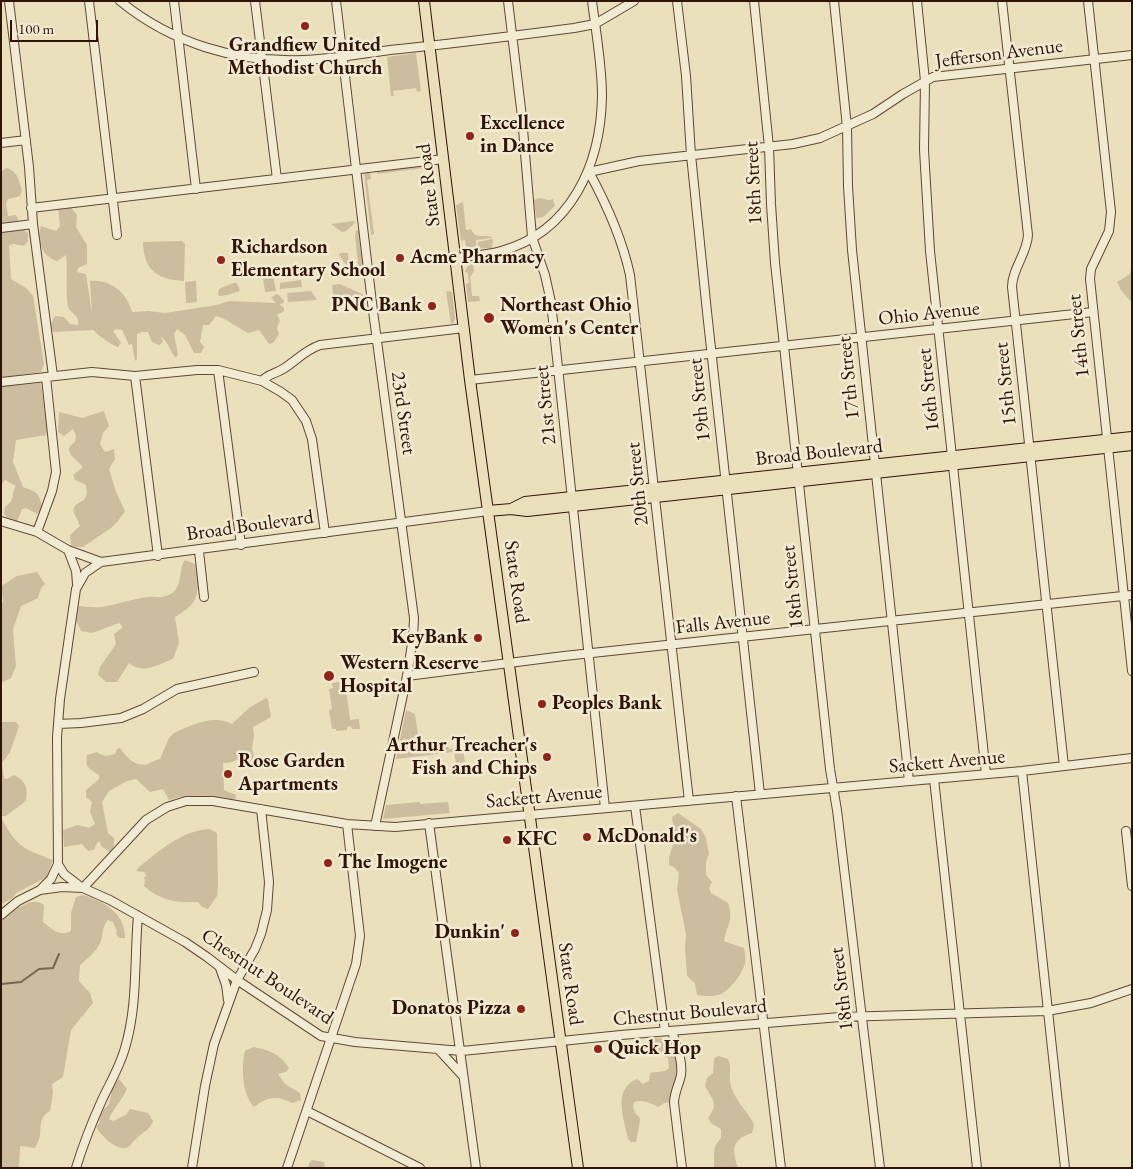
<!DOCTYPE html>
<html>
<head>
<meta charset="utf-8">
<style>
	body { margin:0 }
	#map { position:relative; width:1133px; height:1169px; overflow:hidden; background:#ebe0bc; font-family:"EB Garamond",serif }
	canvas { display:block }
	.frame { position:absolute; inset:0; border:2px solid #301506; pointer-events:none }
	.scale { position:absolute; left:10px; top:20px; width:88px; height:22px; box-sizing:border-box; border:2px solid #301506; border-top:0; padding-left:6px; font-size:15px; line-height:18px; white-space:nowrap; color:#301506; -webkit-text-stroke:4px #f2ebd3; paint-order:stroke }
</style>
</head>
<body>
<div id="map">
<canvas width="1133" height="1169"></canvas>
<div class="frame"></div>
<div class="scale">100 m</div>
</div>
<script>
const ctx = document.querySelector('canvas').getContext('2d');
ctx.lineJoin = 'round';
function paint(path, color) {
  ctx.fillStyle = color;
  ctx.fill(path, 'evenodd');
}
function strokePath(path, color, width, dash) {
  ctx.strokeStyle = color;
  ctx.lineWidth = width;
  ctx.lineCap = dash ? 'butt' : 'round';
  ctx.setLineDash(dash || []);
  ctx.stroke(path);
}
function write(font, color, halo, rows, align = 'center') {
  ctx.font = font + ' "EB Garamond",serif';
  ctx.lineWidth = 5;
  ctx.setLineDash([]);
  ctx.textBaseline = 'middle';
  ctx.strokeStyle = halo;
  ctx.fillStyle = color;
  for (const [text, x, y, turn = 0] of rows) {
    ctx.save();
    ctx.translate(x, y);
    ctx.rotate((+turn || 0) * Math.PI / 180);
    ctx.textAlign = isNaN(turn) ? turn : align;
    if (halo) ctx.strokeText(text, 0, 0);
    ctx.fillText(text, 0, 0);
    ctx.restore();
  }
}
const green = new Path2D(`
	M416,53L421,91L417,92L416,88L393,91L394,96H391L387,57Z
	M429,164L431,172H426L425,168L377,174V170Z
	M6,168C18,171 18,179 22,190L20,196L8,199L6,203L8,216L16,215L19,221L1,224V172Z
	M370,171L371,179L367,180L374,234L371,235L364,172Z
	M539,198L549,200L553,199L555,206L543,217L537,218L536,216L534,200Z
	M463,202L466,230L471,229C476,240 483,234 492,237V238L476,240V247L466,248L465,240L461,241L456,205Z
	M69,205L77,215L76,227L87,245V264L78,268L77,272L86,274L92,314L90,281C111,279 127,293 132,312L148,311L165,313L217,305L229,301L276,303L271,298L276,294L279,295L284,301V303L279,304L284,308V311L277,315L280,320L277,328L279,334L273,343L269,344L259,330L248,333C237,327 227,319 216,316L209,325H203L200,342L204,347L201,353H194L185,335L177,329L174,334L178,354L176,358C170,352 168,341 161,337L163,342L159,345L152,342L148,332H142L137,334V359L135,361L132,344L129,345L122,330L116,329L113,331L121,343L118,347C110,344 99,336 93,330L53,332L50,326L55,316L64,317L70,324L78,325C80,315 71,314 68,307C65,289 68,273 66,255L57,261C42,256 36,241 41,226L56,231L60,226L58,208Z
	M354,221L355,223L346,231L342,232L331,224Z
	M22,229L28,233V241L24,246L14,244L9,245L11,279L26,288L33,296L44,364L41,372L1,378V232Z
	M360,229L365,278L359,273L355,236L356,231Z
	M493,239L492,248L477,249L478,242Z
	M182,241L185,244L184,281C157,279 144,271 143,242Z
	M340,253H348L349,269L339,255Z
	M473,262L474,271L470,277L472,296H479L480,301L468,302L466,284L469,283L468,273L465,272L469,263Z
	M1132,264V303L1121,290L1117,282L1130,274Z
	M272,270L276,291L265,292L262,271Z
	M301,280L302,287L280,289V283Z
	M196,281L197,302L186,303L185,282Z
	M233,283H237L240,291L228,295L219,296L218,293L219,289Z
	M340,284L362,294L364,296L334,300L332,285Z
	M311,291L317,300L288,302L287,293Z
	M446,291L452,292L455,318L454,322L451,324Z
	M41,383L48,426L46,435L16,440L13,462L23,487C37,492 40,493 42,508L37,514L26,508L22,509L17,522L10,521L4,514L5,507C17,498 10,495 16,486L5,480L1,485V386Z
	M104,411L109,426L103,433L100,444L105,452L114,449L115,459L109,469L116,492L125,511L118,521L111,528L83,547H77L71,545L70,535L80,526C76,514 66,508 84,500L87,494L86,485L75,480L73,475L83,467C77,459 60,451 75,442L76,435L73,429L64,436L58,432L59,412L82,418Z
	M185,560L197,565C200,575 199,592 194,601C190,608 181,613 175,617L179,643L173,659C158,664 143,675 129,663L117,682H106L98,675L100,667L116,644L114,634L123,627L119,623L92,633L81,631L74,616L77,606C85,606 93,608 101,607C116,605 132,599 147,597C158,596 168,600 176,589C183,579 178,570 185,560Z
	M37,572L45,584L41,588L38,598L21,606L13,630L16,666L11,678L1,683V604L3,602L1,586L17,576Z
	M345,681L350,720L359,719L360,729H352L351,726L347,727V730L336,731V729H332L329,710L332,709L329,689L333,688L332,683Z
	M266,698L268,700L271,717L253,727L254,736L252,748L254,757L250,764C233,756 237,763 223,763L224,790L236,795L235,800C212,796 191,793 169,800L163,789L150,792L136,779L127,781L109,791L102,802L108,833L114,838C114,844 115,848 110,852L101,846L100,842L97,843L94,850L88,851L82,844L64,847L63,830L78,825L89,828L95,824L90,812L92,802L86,797V790L99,779V775C89,768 85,768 87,755L97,752C103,757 108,756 115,754L117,749L120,748C126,757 136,768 148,764C152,762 155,760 160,759L169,738L174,733C192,725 214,714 232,724L249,708Z
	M406,710L415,714L420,750L435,749V746L443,745L444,747H448L449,749L457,748L459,750H463L465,762L456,763L454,752L396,759Z
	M1,722H16L19,726L10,752L2,763L4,778L7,779L14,775C26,781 28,788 26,801L6,816H1Z
	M420,802V804L448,802L450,813L383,819L386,805Z
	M678,813L701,829L706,838L709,854L706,862V875L712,882L709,888L711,893L728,903C734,921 727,924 724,941L744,948C745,953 746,958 745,963C743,973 730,990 721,994C714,997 705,996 697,995L695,983L687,976L685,948L686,934L677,890L679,873L674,867L669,865V858L675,838L672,817Z
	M1,817C16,847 24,849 53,860L47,877L16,893L13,898L1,904Z
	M209,829L217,833L218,885L217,896L208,909L202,907L198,902C176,903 161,901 144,886L145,880L144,877L147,876L144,872L136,871L138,868C159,851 181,831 209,829Z
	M83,895C104,902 125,912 125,938H119L116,934L117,931L113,922L108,920C101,927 104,935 100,943C96,952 87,959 80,965L79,981L90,993L93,1003L71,1030L63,1077L52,1084L53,1093L50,1111C39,1117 41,1126 40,1136C39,1140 37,1144 35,1148L20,1146L19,1168H1V914L15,903L20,907C29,902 35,899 44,905L43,922C52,929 59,937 71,931V913L76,897Z
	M652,1038C657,1038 666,1037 671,1041C686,1055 671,1085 672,1102L664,1103L658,1107C652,1103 642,1099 634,1102L633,1107L635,1113L640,1118C640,1124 637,1136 636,1142H631L628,1139C624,1119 612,1089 637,1079L643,1084L649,1081L650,1073L665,1071L669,1068L668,1058L658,1052H653Z
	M253,1047C269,1050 279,1053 289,1068L286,1072L278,1074L285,1084L300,1093L301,1100L292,1103C277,1095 267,1097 254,1107C242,1094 241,1067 245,1051Z
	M719,1056L728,1059C732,1068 729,1073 730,1082C732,1097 747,1111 754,1124L752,1133C731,1140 732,1149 738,1168H714C715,1154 711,1149 721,1138V1129L712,1124L708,1118C719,1103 713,1101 705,1086L707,1078L713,1073L714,1058Z
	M119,1079L127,1089C122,1100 113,1109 109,1119L113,1121L126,1115L130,1109L148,1113L153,1121C148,1132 145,1130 137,1138C133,1141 131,1147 125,1148C115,1150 100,1134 96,1127L100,1122L97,1116L109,1104L113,1087Z
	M312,1160L324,1162L325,1168H308L309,1163Z`);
const stream = new Path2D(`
	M1,984L21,982L39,969L53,968L59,954`);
const minor = new Path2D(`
	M9,1L29,167L33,224L53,376
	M89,1L117,235
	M120,1C171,43 237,63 303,60C332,59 361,54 390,50C451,44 513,36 574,28L595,24L634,1
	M174,1L196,189
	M255,1L277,179
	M336,1L373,311L414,618L413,637L407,676L375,826
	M508,1L522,117L532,237L545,275L551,302L605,808
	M677,1L686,76L691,155L707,312L760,794
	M754,1L769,147L771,204L775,263L830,769L837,810L880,1168
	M834,1L847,127L848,186L852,250L909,781
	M917,1L925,81L924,150L930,251L986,774
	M1002,1L1028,235C1027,254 1012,269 1012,287L1064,766
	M1088,1L1111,212L1109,231L1091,269L1090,279L1132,671
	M1,143L26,140
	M31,208L444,159
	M1,228L33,224
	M456,258C471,256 486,255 501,251C571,232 601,164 602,96C602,65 596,32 592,1
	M218,370L241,545
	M135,376L158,556
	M470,380L1093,312
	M262,381L281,392L292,400L306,421L312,439L325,533
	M1,382L92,372L135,376L197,370H218L262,381C268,374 275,374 283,369C296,361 305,350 320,345L464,328
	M1,521L37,532L68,550L101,562L488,511
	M37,532L52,491L56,472L46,377
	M68,550L76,571L77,584
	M199,551L204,597
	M407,676L564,656L1132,595
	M58,724L81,723L121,718L143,709L177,689L254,672
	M1022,771L1065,1168
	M934,779L977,1168
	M736,796L781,1168
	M689,801L630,275C622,238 607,205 589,172L639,161L793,144L820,138L873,114L903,94L933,77L1132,55
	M635,806L665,1031
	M429,823C445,938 461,1053 476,1168
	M1126,831L1132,886
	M81,887L64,874L58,864L57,737L60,699L76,589L85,573L101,562
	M83,888L146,820L167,807L186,801H213L347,824L395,827L1022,771L1132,758
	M41,889L51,879L58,864
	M1,915L18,901L40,890L62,887L83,888L110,900L185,942L207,957L237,980L321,1036L355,1042L462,1051L621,1035L840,1017L1047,1011L1091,1003L1132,989
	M220,968L226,985L228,1000
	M672,1031C676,1045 683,1060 681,1075C679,1085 674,1093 674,1103L682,1168
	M439,1050L463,1076
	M307,1111L420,1168
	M76,1168C83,1145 92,1122 102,1100C110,1083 120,1066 125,1048C138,1005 134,960 138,916
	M192,1168L205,1086L214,1044L237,980L255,949L261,934L267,910L269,882L261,809
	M287,1168L356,964L360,936L347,824`);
const major = new Path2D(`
	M424,1L470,380L578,1168
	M511,509L525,502L1132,437
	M488,511L511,509L527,511L1132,445`);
const markers = [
	[305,26,5,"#8f2418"],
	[470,136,5,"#8f2418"],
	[400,258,5,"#8f2418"],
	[221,260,5,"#8f2418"],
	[432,306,5,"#8f2418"],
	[489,318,6,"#8f2418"],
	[478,638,5,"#8f2418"],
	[329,676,6,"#8f2418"],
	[542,704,5,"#8f2418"],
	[547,757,5,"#8f2418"],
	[228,774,5,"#8f2418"],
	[587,837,5,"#8f2418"],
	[507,840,5,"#8f2418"],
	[328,863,5,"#8f2418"],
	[515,933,5,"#8f2418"],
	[521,1009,5,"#8f2418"],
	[598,1049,5,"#8f2418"]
];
const poiNames = [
	["Grandfiew United",305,46,"center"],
	["Methodist Church",305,69,"center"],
	["Excellence",480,124],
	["in Dance",480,147],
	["Richardson",231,248],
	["Elementary School",231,271],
	["Acme Pharmacy",410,258],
	["PNC Bank",422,306,"right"],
	["Northeast Ohio",500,306],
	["Women's Center",500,329],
	["KeyBank",468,638,"right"],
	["Western Reserve",340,664],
	["Hospital",340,687],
	["Peoples Bank",552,704],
	["Arthur Treacher's",537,746,"right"],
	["Fish and Chips",537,769,"right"],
	["Rose Garden",238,762],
	["Apartments",238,785],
	["McDonald's",597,837],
	["KFC",517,840],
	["The Imogene",338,863],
	["Dunkin'",505,933,"right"],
	["Donatos Pizza",511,1009,"right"],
	["Quick Hop",608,1049]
];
const streetNames = [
	["Jefferson Avenue",999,54,-7],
	["18th Street",754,183,-93],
	["State Road",429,185,-97],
	["Ohio Avenue",929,314,-6],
	["14th Street",1079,336,-96],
	["17th Street",849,378,-96],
	["15th Street",1006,384,-96],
	["16th Street",929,390,-96],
	["19th Street",700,400,-96],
	["21st Street",546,405,-96],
	["23rd Street",403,413,82],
	["Broad Boulevard",819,453,-6],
	["20th Street",638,484,-96],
	["Broad Boulevard",250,526,-8],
	["State Road",516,582,82],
	["18th Street",793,587,-96],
	["Falls Avenue",723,623,-6],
	["Sackett Avenue",947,762,-5],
	["Sackett Avenue",544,797,-5],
	["Chestnut Boulevard",267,977,34],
	["State Road",570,984,82],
	["18th Street",842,989,-97],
	["Chestnut Boulevard",690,1013,-5]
];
paint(green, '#cbbd9d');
strokePath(stream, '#7a654e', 2);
strokePath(minor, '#5f4834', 10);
strokePath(major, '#301506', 12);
strokePath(minor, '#f2ebd3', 8);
strokePath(major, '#ebe0bc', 10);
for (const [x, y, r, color] of markers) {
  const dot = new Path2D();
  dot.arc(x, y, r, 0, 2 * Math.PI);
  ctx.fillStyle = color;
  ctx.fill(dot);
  strokePath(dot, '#f2ebd3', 2);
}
write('bold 20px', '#301506', '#f2ebd3', poiNames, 'left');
write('20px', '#301506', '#f2ebd3', streetNames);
</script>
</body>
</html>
